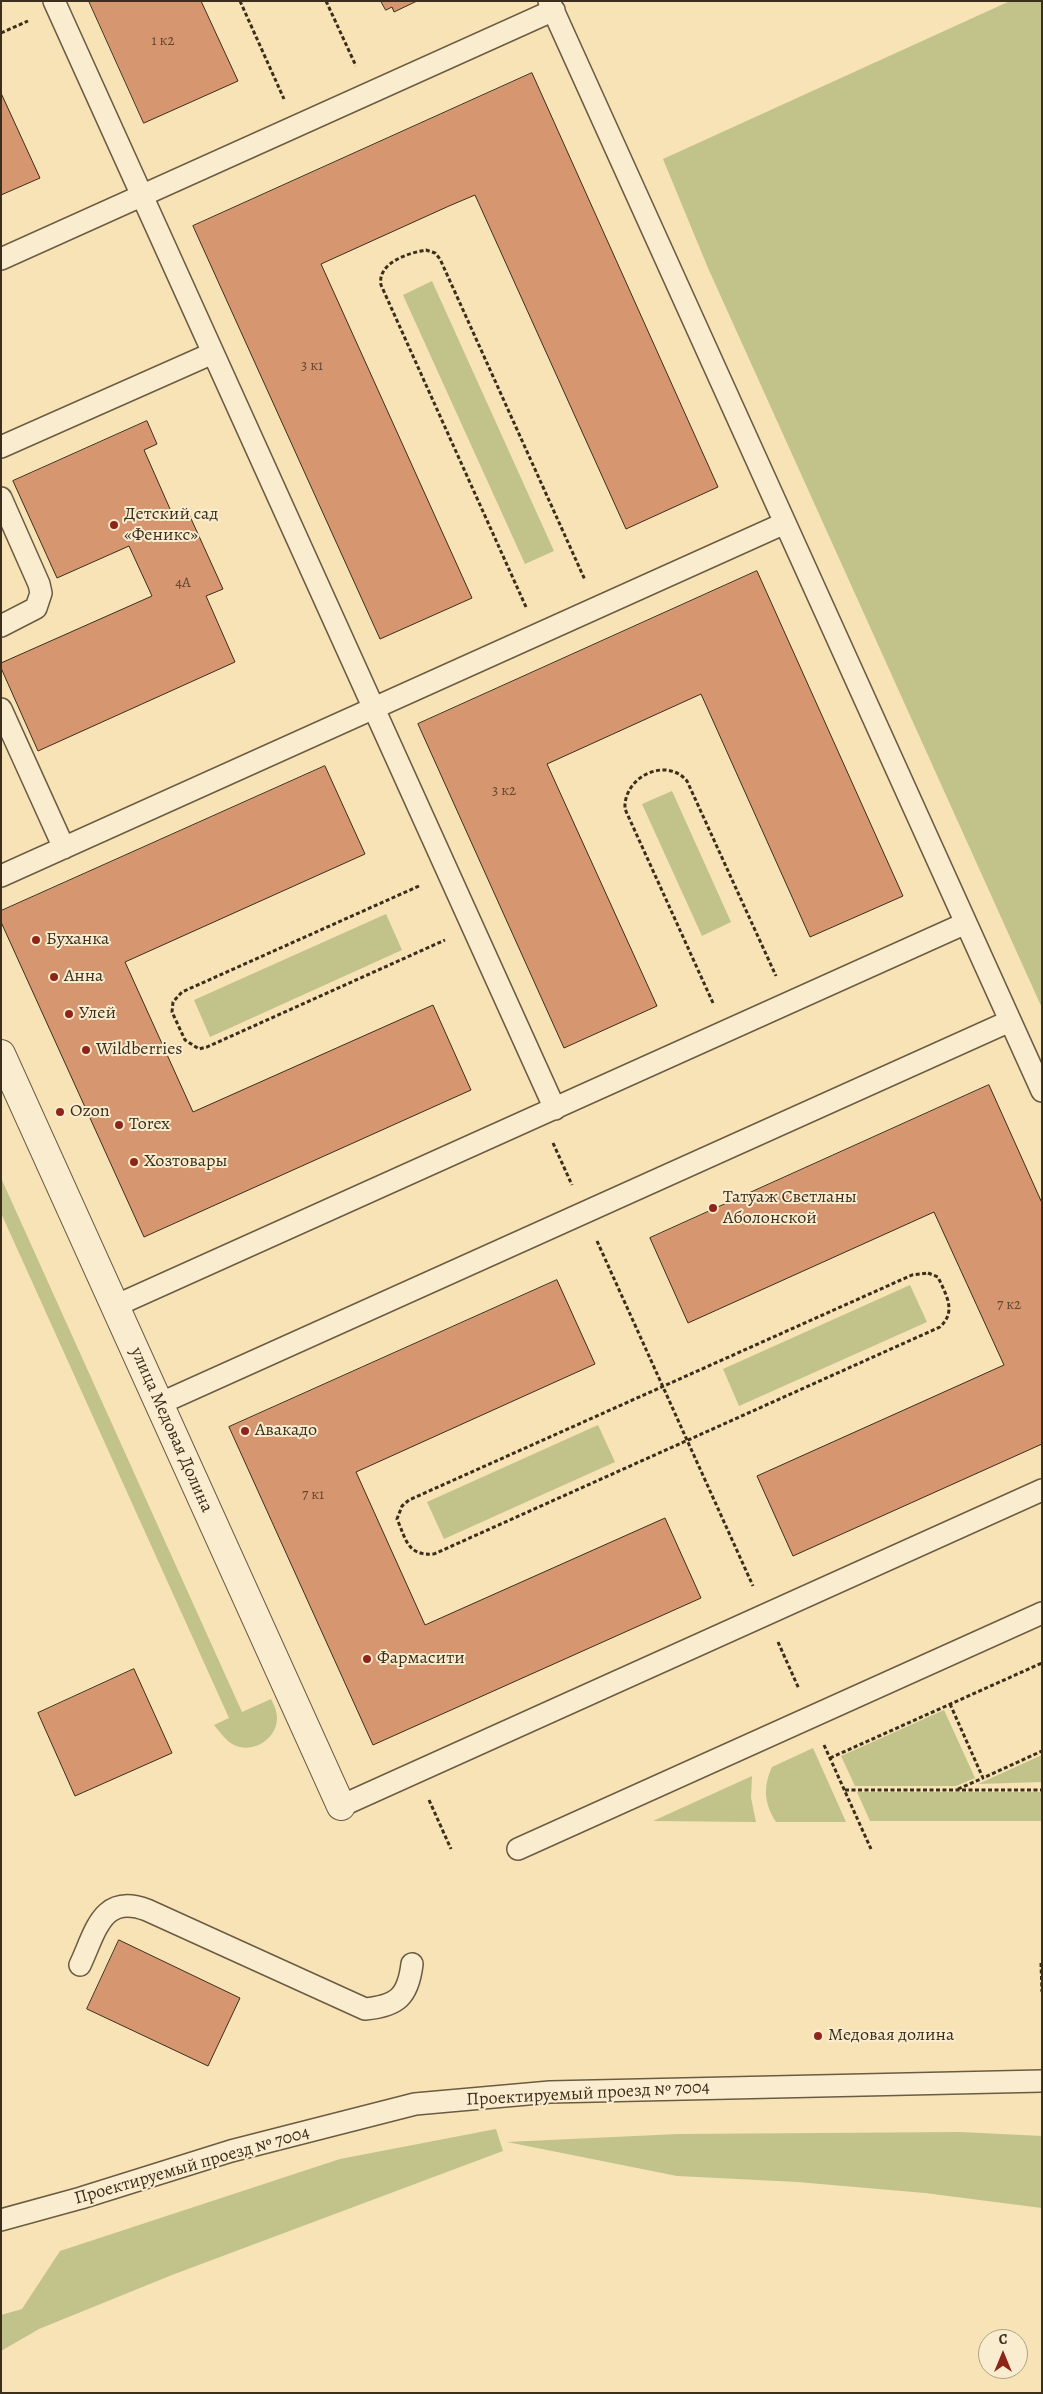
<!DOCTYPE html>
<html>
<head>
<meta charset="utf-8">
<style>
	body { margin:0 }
	#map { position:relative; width:1043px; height:2394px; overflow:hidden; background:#f7e3b5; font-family:Alegreya,serif }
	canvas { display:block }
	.frame { position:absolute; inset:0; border:2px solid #3c2e1c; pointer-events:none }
	.north { position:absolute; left:978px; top:2329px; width:50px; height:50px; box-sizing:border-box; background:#faedcf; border:1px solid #aea187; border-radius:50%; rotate:0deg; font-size:14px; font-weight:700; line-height:20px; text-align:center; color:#3c2e1c }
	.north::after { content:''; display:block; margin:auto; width:18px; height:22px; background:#8f2418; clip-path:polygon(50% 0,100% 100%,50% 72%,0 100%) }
</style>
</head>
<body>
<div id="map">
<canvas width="1043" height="2394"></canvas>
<div class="frame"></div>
<div class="north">С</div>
</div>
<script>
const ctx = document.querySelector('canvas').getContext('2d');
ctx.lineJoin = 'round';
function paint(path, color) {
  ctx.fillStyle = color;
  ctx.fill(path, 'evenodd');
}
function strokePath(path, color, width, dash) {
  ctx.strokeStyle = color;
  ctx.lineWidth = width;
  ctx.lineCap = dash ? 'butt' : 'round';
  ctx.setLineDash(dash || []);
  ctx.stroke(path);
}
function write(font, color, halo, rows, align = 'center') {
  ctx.font = font + ' Alegreya,serif';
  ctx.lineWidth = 4;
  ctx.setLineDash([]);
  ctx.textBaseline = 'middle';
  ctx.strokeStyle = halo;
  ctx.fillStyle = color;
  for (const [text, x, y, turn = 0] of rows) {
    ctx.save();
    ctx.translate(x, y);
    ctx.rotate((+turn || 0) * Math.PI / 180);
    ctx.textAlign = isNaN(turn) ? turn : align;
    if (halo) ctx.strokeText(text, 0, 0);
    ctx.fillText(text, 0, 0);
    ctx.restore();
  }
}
const green = new Path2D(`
	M1010,1H1042V1008L708,268L663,159Z
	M432,281L554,551L525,564L403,295Z
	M672,791L731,922L702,936L642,804Z
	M386,914L402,950L210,1037L194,1000Z
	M1,1178L242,1712L271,1699C274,1705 277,1711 277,1718C277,1739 253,1754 234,1745C226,1741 220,1732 214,1725L229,1718L1,1213Z
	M910,1285L927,1322L739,1406L723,1369Z
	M598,1425L615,1462L444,1539L427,1502Z
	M944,1710L975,1778L956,1786H855L841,1756Z
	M813,1748L846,1822H776C764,1803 763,1787 772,1767Z
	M1042,1755V1782L978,1784Z
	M752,1776L751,1798L756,1822L653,1821Z
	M857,1792H1042V1821H870Z
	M496,2129L503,2151L172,2275L39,2329L1,2351V2315L22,2309L60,2251L340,2159Z
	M960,2132L1042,2136V2208L925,2193L797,2182L677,2176L507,2142L678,2134Z`);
const building = new Path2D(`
	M89,1H201L238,81L144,123Z
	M381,1H417L394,12L392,7L386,10Z
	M532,73L718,487L626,529L475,195L449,206L321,264L472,598L380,639L193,226Z
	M1,93L40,178L1,195Z
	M147,421L157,444L144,450L174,518L188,512L223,589L206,596L235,662L38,751L1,668V663L152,596L129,546L57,578L13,481Z
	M757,571L903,896L810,937L701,694L547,764L657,1006L564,1048L418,724Z
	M325,766L365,854L125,962L193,1112L433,1005L471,1090L144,1237L1,922V911Z
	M989,1085L1042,1203V1444L793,1556L757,1476L1004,1365L934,1212L688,1323L650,1238Z
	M557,1280L595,1364L356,1472L425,1625L665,1518L701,1598L373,1745L229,1427Z
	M134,1669L172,1753L75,1796L38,1713Z
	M119,1940L240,1998L208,2066L87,2009Z`);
const path = new Path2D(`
	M240,1L284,99
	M326,1L356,66
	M1,33L28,21
	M526,607L381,285C377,263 408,253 426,250L435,253L440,259L585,580
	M419,886L182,992L173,1002L172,1012L185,1040L199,1049L207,1047L445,940
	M713,1003L625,809C623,777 666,756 687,781L776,976
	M553,1143L572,1185
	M597,1241L753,1586
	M928,1273L938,1277C946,1295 957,1311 940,1327L434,1554C407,1556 406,1539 397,1519L402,1506L409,1500L912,1275Z
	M778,1642L799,1689
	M950,1704L983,1778L1042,1751
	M824,1745L871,1849
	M830,1758L1042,1663
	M958,1789L983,1778
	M845,1790H1042
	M429,1800L451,1849
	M1041,1963L1042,1992`);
const lane = new Path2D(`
	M54,1L555,1109
	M549,1L1042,1091
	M1,259L554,10
	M1,447L213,353
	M1,498L39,584L41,593L36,608L1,626
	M1,709L64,848
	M1,876L785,523
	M115,1306L966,923
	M159,1404L1010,1021
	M341,1806L1042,1490
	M518,1849L1042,1613
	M80,1965C96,1931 102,1893 147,1910L365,2009C397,2006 408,1997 412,1964
	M1,2220L81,2198L231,2151L415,2104L550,2092L1042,2081`);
const street = new Path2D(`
	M1,1054L341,1806`);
const markers = [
	[114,525,5,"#8f2418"],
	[36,940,5,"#8f2418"],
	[54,977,5,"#8f2418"],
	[69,1014,5,"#8f2418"],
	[86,1050,5,"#8f2418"],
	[60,1112,5,"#8f2418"],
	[119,1125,5,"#8f2418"],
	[134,1162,5,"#8f2418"],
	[713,1208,5,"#8f2418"],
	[245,1431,5,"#8f2418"],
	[367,1659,5,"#8f2418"],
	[818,2036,5,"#8f2418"]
];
const numberNames = [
	["1 к2",163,41],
	["3 к1",312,366],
	["4А",183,583],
	["3 к2",504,791],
	["7 к2",1009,1305],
	["7 к1",313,1495]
];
const poiNames = [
	["Детский сад",124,515],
	["«Феникс»",124,536],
	["Буханка",46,940],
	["Анна",64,977],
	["Улей",79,1014],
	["Wildberries",96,1050],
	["Ozon",70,1112],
	["Torex",129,1125],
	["Хозтовары",144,1162],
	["Татуаж Светланы",723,1198],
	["Аболонской",723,1219],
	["Авакадо",255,1431],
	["Фармасити",377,1659],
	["Медовая долина",828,2036]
];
const streetNames = [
	["улица Медовая Долина",171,1430,66],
	["Проектируемый проезд № 7004",588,2094,-3],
	["Проектируемый проезд № 7004",192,2166,-16]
];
paint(green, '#c1c38b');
paint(building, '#d69670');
strokePath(building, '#3c2e1c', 1);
strokePath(lane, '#6b5b42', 24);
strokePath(street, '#6b5b42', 30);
strokePath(path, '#3c2e1c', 3, [4, 2.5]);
strokePath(lane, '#faedcf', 21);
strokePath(street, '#faedcf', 28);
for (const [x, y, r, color] of markers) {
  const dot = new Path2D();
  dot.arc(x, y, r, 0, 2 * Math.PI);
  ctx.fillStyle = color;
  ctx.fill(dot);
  strokePath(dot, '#faedcf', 2);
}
write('15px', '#624831', null, numberNames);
write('18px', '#3c2e1c', '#faedcf', poiNames, 'left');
write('18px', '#3c2e1c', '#faedcf', streetNames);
</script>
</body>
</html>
